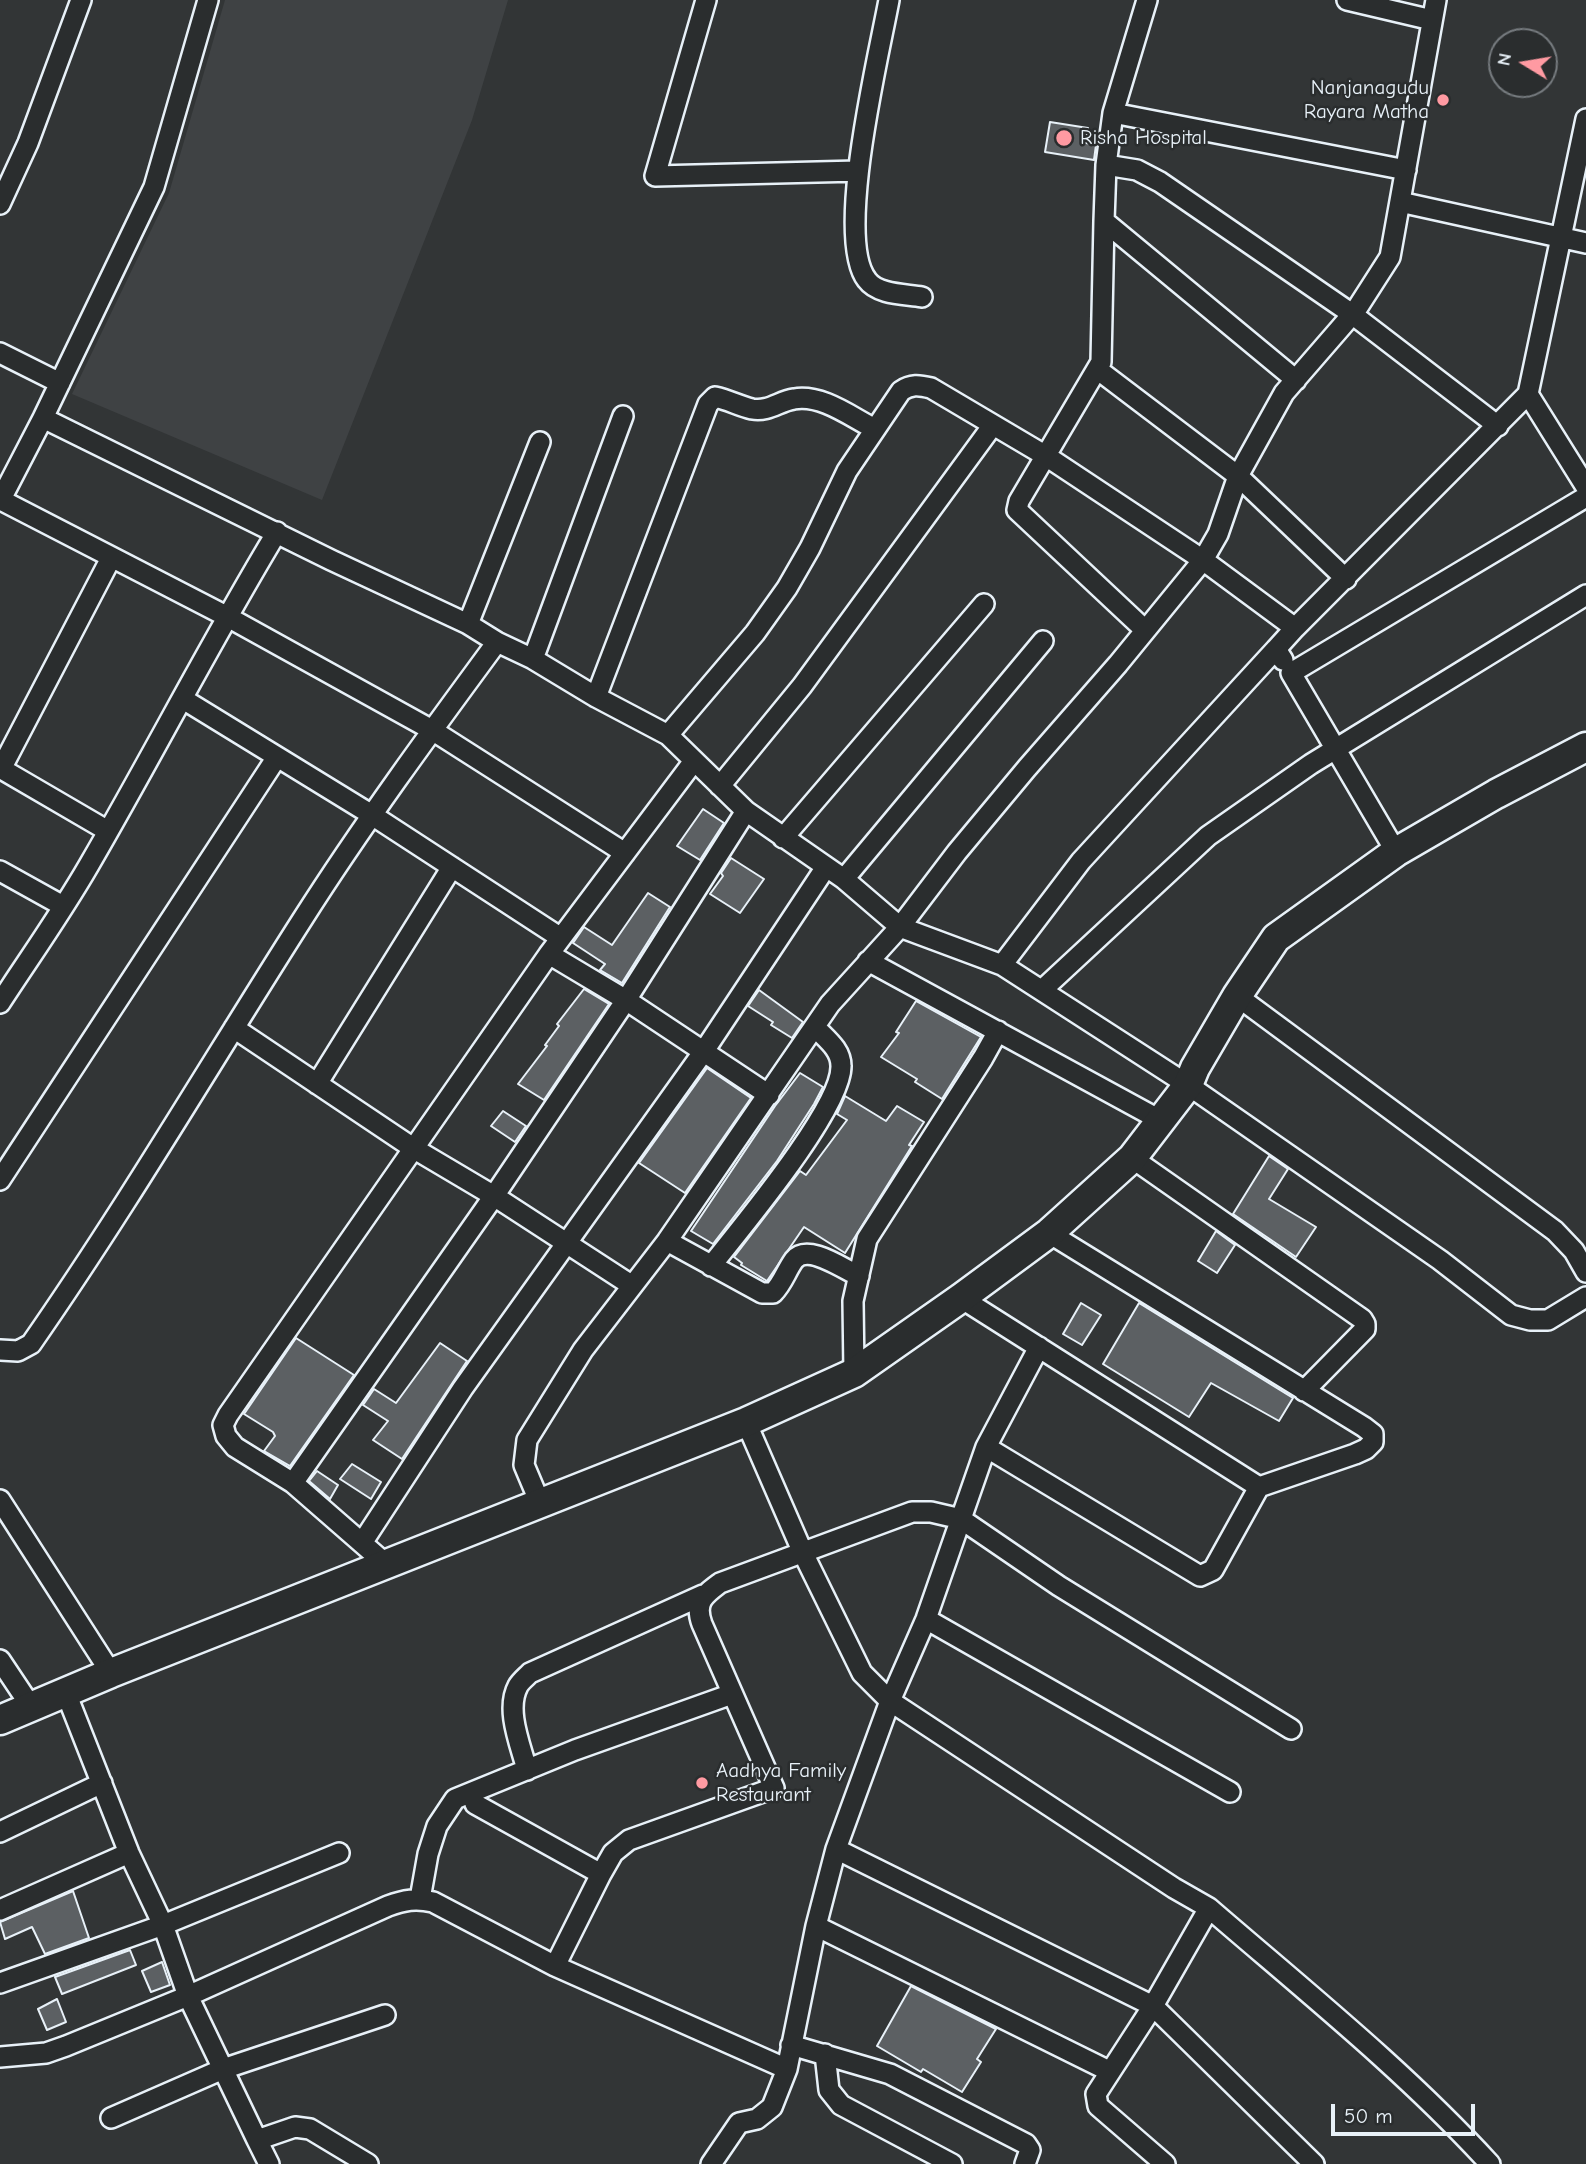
<!DOCTYPE html>
<html>
<head>
<meta charset="utf-8">
<style>
	body { margin:0 }
	#map { position:relative; width:1586px; height:2164px; overflow:hidden; background:#323536; font-family:"Comic Neue",sans-serif }
	canvas { display:block }
	.north { position:absolute; left:1488px; top:28px; width:70px; height:70px; box-sizing:border-box; background:#2a2d2e; border:2px solid #767b7f; border-radius:50%; rotate:281deg; font-size:19px; font-weight:700; line-height:28px; text-align:center; color:#e8f1f8 }
	.north::after { content:''; display:block; margin:auto; width:24px; height:32px; background:#ff9aa2; clip-path:polygon(50% 0,100% 100%,50% 72%,0 100%) }
	.scale { position:absolute; left:1331px; top:2104px; width:144px; height:32px; box-sizing:border-box; border:4px solid #e8f1f8; border-top:0; padding-left:9px; font-size:21px; line-height:24px; white-space:nowrap; color:#e8f1f8; -webkit-text-stroke:5px #2a2d2e; paint-order:stroke }
</style>
</head>
<body>
<div id="map">
<canvas width="1586" height="2164"></canvas>
<div class="north">N</div>
<div class="scale">50 m</div>
</div>
<script>
const ctx = document.querySelector('canvas').getContext('2d');
ctx.lineJoin = 'round';
function paint(path, color) {
  ctx.fillStyle = color;
  ctx.fill(path, 'evenodd');
}
function strokePath(path, color, width, dash) {
  ctx.strokeStyle = color;
  ctx.lineWidth = width;
  ctx.lineCap = dash ? 'butt' : 'round';
  ctx.setLineDash(dash || []);
  ctx.stroke(path);
}
function write(font, color, halo, rows, align = 'center') {
  ctx.font = font + ' "Comic Neue",sans-serif';
  ctx.lineWidth = 5;
  ctx.setLineDash([]);
  ctx.textBaseline = 'middle';
  ctx.strokeStyle = halo;
  ctx.fillStyle = color;
  for (const [text, x, y, turn = 0] of rows) {
    ctx.save();
    ctx.translate(x, y);
    ctx.rotate((+turn || 0) * Math.PI / 180);
    ctx.textAlign = isNaN(turn) ? turn : align;
    if (halo) ctx.strokeText(text, 0, 0);
    ctx.fillText(text, 0, 0);
    ctx.restore();
  }
}
const built = new Path2D(`
	M225,0H508L472,120L322,500L72,394L169,193Z`);
const building = new Path2D(`
	M1050,122L1088,128L1086,143L1096,145L1094,160L1045,152Z
	M703,809L724,823L700,860L677,846Z
	M731,858L764,879L740,913L710,894L723,876L721,873Z
	M648,893L670,907L622,983L600,970L605,964L573,943L584,927L612,945Z
	M584,989L609,1004L544,1100L518,1084L547,1046L545,1045L559,1026L557,1024Z
	M759,990L803,1022L792,1038L771,1025L773,1022L748,1006Z
	M916,1001L981,1037L942,1099L915,1082L917,1079L881,1057L899,1033L896,1032Z
	M707,1068L751,1098L685,1193L639,1163Z
	M800,1073L823,1087L814,1104L777,1161L713,1244L691,1231L775,1106Z
	M845,1096L886,1121L897,1106L924,1122L909,1145L912,1146L845,1253L804,1227L767,1281L741,1265L742,1263L734,1257L800,1171L806,1175L847,1120L837,1114Z
	M503,1111L526,1126L515,1142L491,1126Z
	M1269,1156L1288,1169L1269,1199L1316,1227L1296,1257L1233,1214Z
	M1216,1231L1235,1245L1217,1273L1198,1261Z
	M1081,1303L1101,1315L1082,1345L1063,1334Z
	M1139,1303L1293,1398L1279,1421L1211,1383L1189,1417L1103,1364Z
	M296,1338L354,1375L290,1466L264,1451L275,1436L273,1432L244,1414Z
	M440,1343L467,1361L402,1459L373,1440L388,1421L363,1405L374,1389L396,1403Z
	M352,1464L381,1482L371,1499L340,1479Z
	M317,1471L338,1485L330,1499L309,1481Z
	M73,1891L89,1938L45,1954L32,1927L5,1939L0,1922Z
	M130,1950L136,1965L62,1994L55,1977Z
	M162,1962L170,1985L151,1992L142,1971Z
	M911,1986L996,2029L977,2059L981,2062L962,2092L923,2069L921,2072L877,2046Z
	M57,1999L66,2022L47,2030L38,2009Z`);
const street = new Path2D(`
	M706,0L655,176L858,171
	M889,0C879,55 834,238 867,280C878,295 905,294 922,297
	M1347,0L1432,20
	M1113,113L1147,0
	M1586,119L1528,394L1586,487
	M1106,165L1137,170L1160,182L1352,314L1498,426
	M1400,202L1586,243
	M0,204L28,143L81,0
	M1104,221L1101,362L1019,501L1017,510L1145,630
	M0,353L60,383
	M1097,369L1238,476L1346,579
	M1296,380L1104,221L1106,165L1113,113L1406,170
	M43,418L331,560L468,624L497,642L533,659L596,697L668,735L746,811L844,879L900,927L1002,965
	M1,500L226,616L432,730L625,853
	M0,501L43,418L154,187L208,0
	M468,624L540,442
	M1276,649L1081,861L1002,965L1188,1085L1440,1260L1511,1315L1530,1320H1548L1586,1297
	M533,659L623,416
	M1283,660L1276,649L1295,628L1528,394
	M596,697L708,404L715,397C729,400 739,406 752,409C769,412 779,401 794,399C822,394 851,417 875,429
	M183,699L372,815L561,938
	M668,735L755,633L787,588L810,548L847,471L901,391C911,384 919,385 931,388L1046,456L1203,560L1295,628
	M0,768L108,831
	M1,769L111,558
	M720,786L802,686L993,425
	M783,838L984,604
	M1396,852L1291,673L1586,497
	M0,871L63,906
	M844,879L1043,641
	M549,954L626,1000L769,1095
	M868,961L1160,1120
	M1042,990L1208,836L1311,764L1586,595
	M1237,996L1555,1231L1574,1251L1586,1272
	M0,1003C30,957 62,912 89,865C153,755 211,641 277,532
	M234,1028L413,1148L494,1196L631,1285
	M317,1084L452,867
	M1132,1158L1362,1319L1365,1324V1329L1304,1391
	M0,1180L277,757
	M667,1241L762,1293H773C783,1283 786,1271 794,1260C808,1243 843,1269 859,1276
	M711,1266C740,1229 842,1108 841,1066C841,1049 826,1039 815,1027
	M961,1298L1259,1487
	M0,1350L18,1351L31,1344C127,1206 212,1061 302,920C363,824 430,733 497,642
	M854,1373L853,1301L867,1239L983,1058L998,1031
	M746,1422L803,1553L862,1673L890,1701L1174,1888L1209,1908L1153,2006L1096,2094L1098,2106L1165,2164
	M986,1447L1200,1576L1213,1570L1259,1487L1355,1454L1366,1449L1373,1442V1434L1364,1427L1049,1233
	M293,1483L494,1196L626,1000L746,811
	M0,1500L111,1673
	M540,1503L524,1465L527,1440L583,1350L667,1241L830,1004L900,927L957,852L1027,768L1118,664L1203,560L1218,534L1238,476L1284,393L1356,310L1390,257L1436,0
	M362,1543L463,1388L704,1051L826,867
	M387,1565L293,1483L235,1447L226,1436L223,1425L228,1415L549,954L694,761
	M926,1619L1230,1792
	M0,1660L32,1708
	M66,1693L129,1853L163,1925L188,1996L257,2140L295,2127L310,2129L368,2164
	M527,1770C521,1746 505,1710 518,1686C520,1682 526,1677 530,1673L703,1595
	M475,1804L601,1874
	M0,1832L102,1783
	M836,1849L1153,2006L1314,2164
	M420,1899L428,1854L437,1826L455,1799L575,1750L732,1694
	M1209,1908C1305,1991 1405,2071 1490,2164
	M0,1910L129,1853
	M816,1926L1109,2071
	M555,1966L601,1874L613,1853L629,1840L774,1788L702,1624C694,1602 704,1595 720,1583L912,1512H931L961,1519L1059,1586L1291,1729
	M0,1983L163,1925L339,1853
	M791,2045L890,2074L1026,2144L1030,2150L1025,2164
	M825,2054L829,2090L841,2105L952,2164
	M0,2057L46,2053L66,2046L188,1996L388,1906C404,1900 416,1898 433,1902L555,1966L787,2069
	M111,2118L223,2069L385,2015
	M257,2140L269,2164
	M711,2164L739,2123L757,2119L772,2107L787,2069L816,1926L836,1849L890,1701L926,1619L986,1447L1039,1347`);
const secondary = new Path2D(`
	M0,1720L111,1673L746,1422L854,1373L961,1298L1049,1233L1132,1158L1188,1085L1195,1068L1237,996L1276,938L1396,852L1496,794L1586,747`);
const markers = [
	[1443,100,7,"#ff9aa2"],
	[1064,138,9,"#ff9aa2"],
	[702,1783,7,"#ff9aa2"]
];
const poiNames = [
	["Nanjanagudu",1429,88,"right"],
	["Rayara Matha",1429,112,"right"],
	["Risha Hospital",1080,138],
	["Aadhya Family",716,1771],
	["Restaurant",716,1795]
];
paint(built, '#3f4244');
paint(building, '#5c6063');
strokePath(building, '#e8f1f8', 2);
strokePath(street, '#e8f1f8', 24);
strokePath(secondary, '#e8f1f8', 33);
strokePath(street, '#2a2d2e', 19);
strokePath(secondary, '#2a2d2e', 28);
for (const [x, y, r, color] of markers) {
  const dot = new Path2D();
  dot.arc(x, y, r, 0, 2 * Math.PI);
  ctx.fillStyle = color;
  ctx.fill(dot);
  strokePath(dot, '#2a2d2e', 2.5);
}
write('21px', '#e8f1f8', '#2a2d2e', poiNames, 'left');
</script>
</body>
</html>
